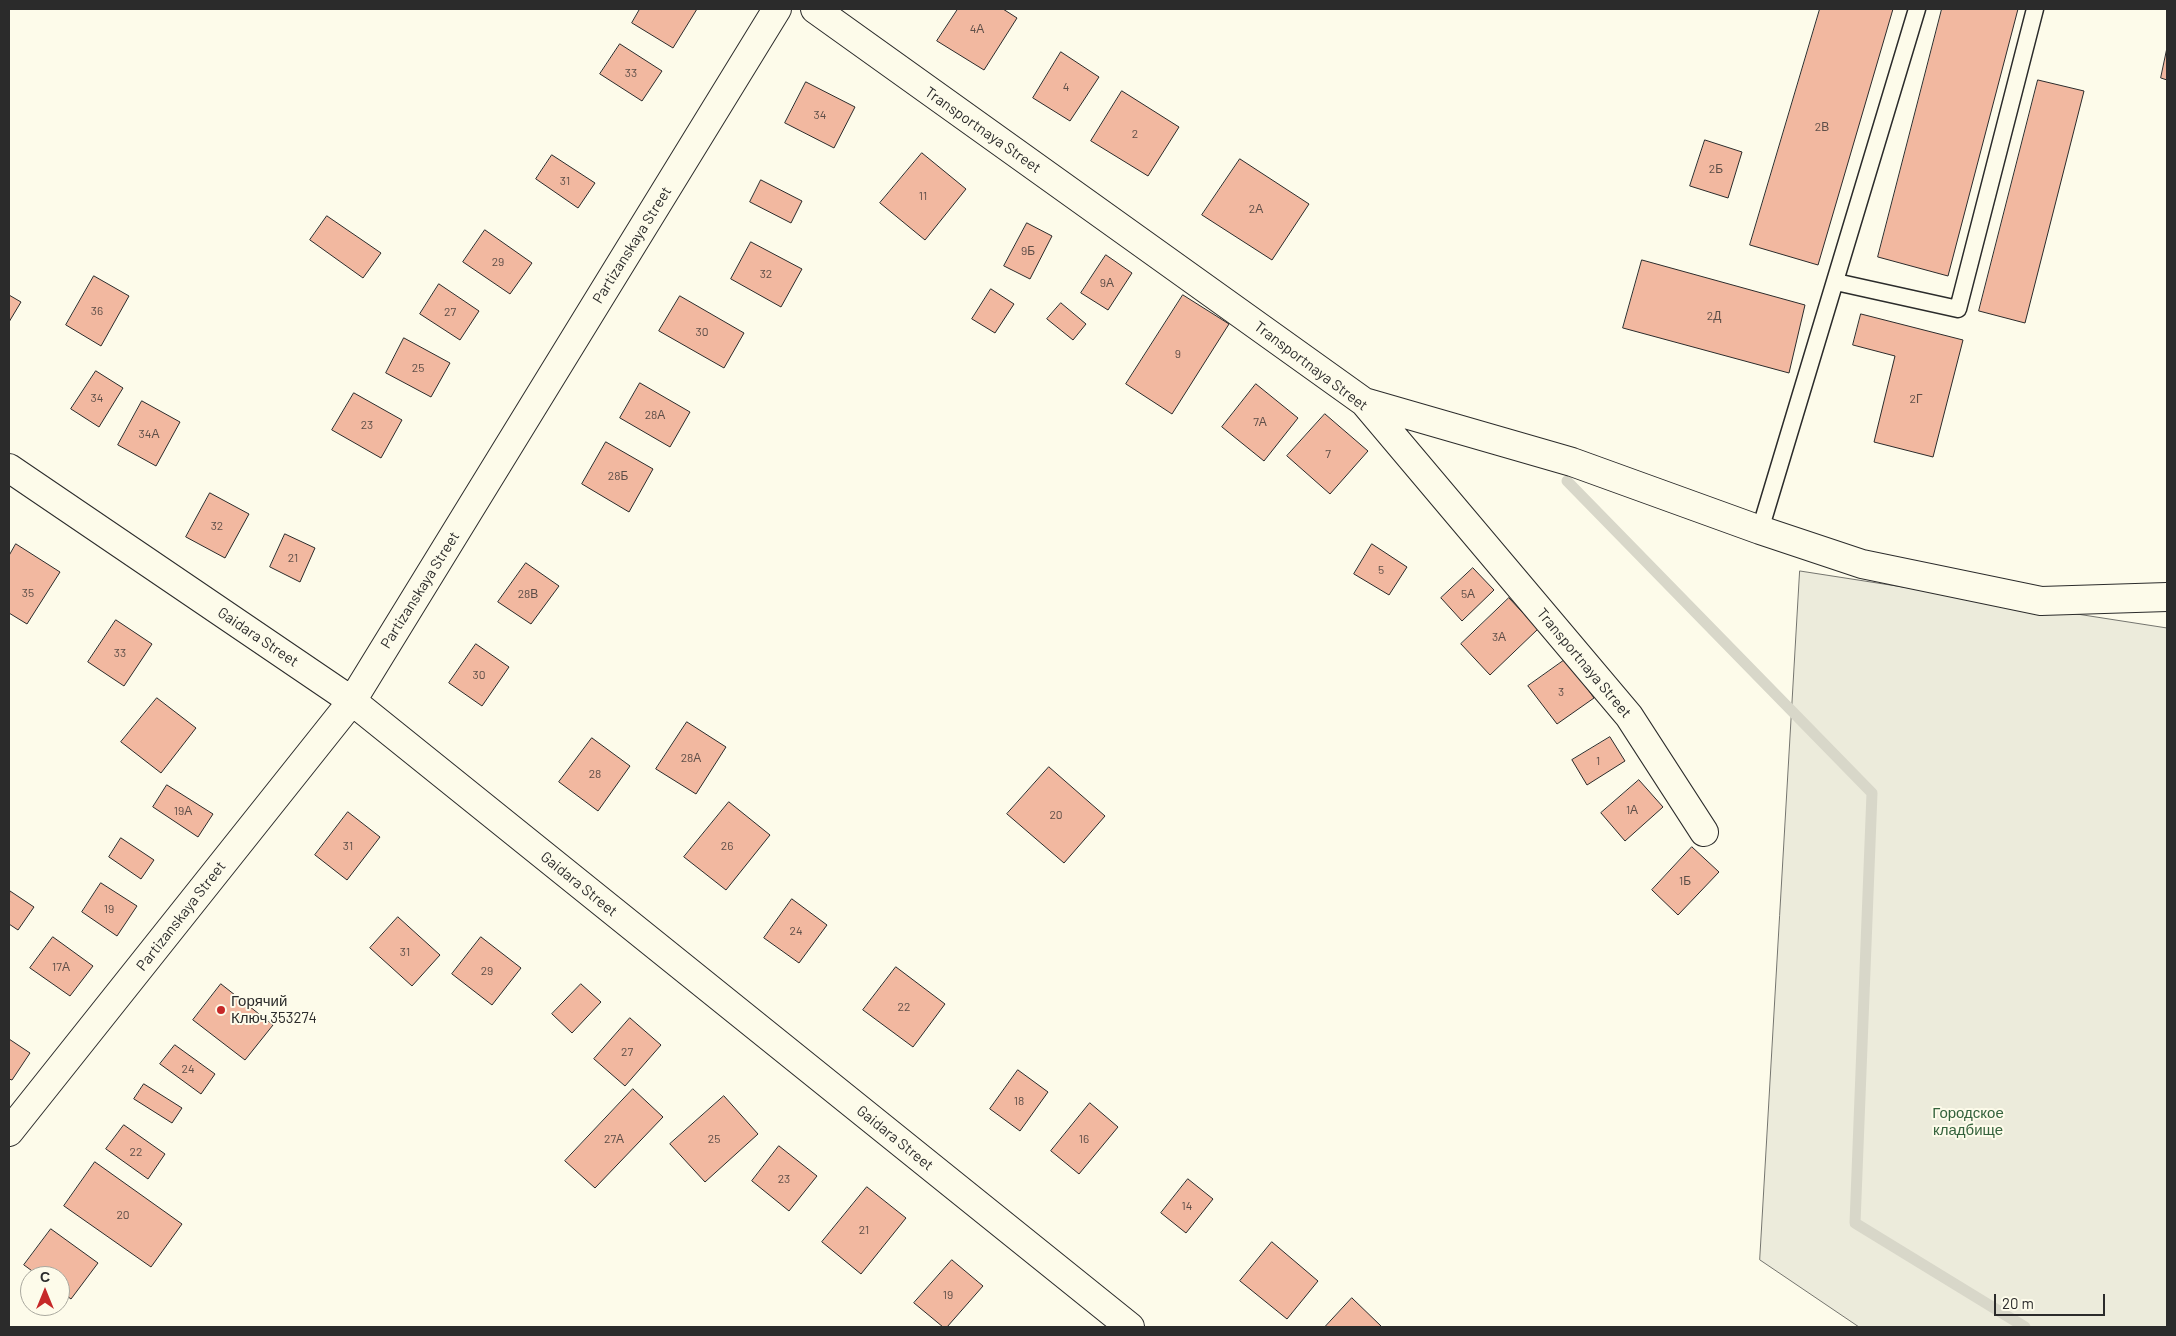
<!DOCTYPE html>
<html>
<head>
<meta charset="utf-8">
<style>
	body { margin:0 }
	#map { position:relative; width:2176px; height:1336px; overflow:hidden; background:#fdfbea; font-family:Barlow,sans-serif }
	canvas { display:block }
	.frame { position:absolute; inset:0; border:10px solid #2b2b2b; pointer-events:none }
	.north { position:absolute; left:20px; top:1266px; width:50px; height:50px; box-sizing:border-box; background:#fdfbea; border:1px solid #a9a89e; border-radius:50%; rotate:0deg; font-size:14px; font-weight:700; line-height:20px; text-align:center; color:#2b2b2b }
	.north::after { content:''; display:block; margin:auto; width:18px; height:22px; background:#c62828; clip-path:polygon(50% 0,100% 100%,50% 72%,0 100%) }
	.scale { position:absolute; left:1994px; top:1294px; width:111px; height:22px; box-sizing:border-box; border:2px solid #2b2b2b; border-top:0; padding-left:6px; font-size:15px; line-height:18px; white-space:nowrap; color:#2b2b2b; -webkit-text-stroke:4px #fdfbea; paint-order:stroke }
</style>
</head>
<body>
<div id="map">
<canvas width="2176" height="1336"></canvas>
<div class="frame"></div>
<div class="north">С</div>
<div class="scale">20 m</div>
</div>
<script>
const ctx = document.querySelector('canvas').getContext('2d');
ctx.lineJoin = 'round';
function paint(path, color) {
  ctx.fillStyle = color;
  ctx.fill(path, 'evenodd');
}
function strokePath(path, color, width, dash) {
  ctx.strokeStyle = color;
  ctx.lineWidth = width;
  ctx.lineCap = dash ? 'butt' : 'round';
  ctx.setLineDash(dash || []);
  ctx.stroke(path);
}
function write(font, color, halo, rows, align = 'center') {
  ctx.font = font + ' Barlow,sans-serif';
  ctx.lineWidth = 4;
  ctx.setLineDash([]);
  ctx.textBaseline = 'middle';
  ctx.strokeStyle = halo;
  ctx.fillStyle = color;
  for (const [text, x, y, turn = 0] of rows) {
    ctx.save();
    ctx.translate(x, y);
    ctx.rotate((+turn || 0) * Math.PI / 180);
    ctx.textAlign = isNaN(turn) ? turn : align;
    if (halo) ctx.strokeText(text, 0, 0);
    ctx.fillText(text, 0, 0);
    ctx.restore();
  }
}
const green = new Path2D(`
	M1800,571L2167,628V1327H1859L1760,1260Z`);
const stream = new Path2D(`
	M1567,481L1872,793L1855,1223L2025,1327`);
const building = new Path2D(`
	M640,9H697L673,48L632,23Z
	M958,9H1003L1017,18L984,70L937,41Z
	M1820,9H1893L1818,265L1750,245Z
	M1942,9H2018L1948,276L1878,257Z
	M620,44L662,71L642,101L600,74Z
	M2167,48V80L2161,78Z
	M1061,52L1099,77L1070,121L1033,98Z
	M2038,80L2084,91L2025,323L1979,311Z
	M806,82L855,107L834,148L785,123Z
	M1122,91L1179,127L1148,176L1091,141Z
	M1705,140L1742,152L1728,198L1690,186Z
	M922,153L966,189L925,240L880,203Z
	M552,155L595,183L578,208L536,179Z
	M1240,159L1309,204L1272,260L1202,215Z
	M761,180L802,201L791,223L750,202Z
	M327,216L381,253L363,278L310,240Z
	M1027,223L1052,236L1030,279L1004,266Z
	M485,230L532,263L510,294L463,262Z
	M751,242L802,269L781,307L731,279Z
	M1106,255L1132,273L1108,310L1081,293Z
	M1642,260L1805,305L1789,373L1623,328Z
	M94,276L129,296L101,346L66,325Z
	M439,284L479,311L460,340L420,314Z
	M991,289L1014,304L995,333L972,319Z
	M9,295L21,302L9,322Z
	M1183,295L1229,324L1172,414L1126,384Z
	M680,296L744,333L724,368L659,331Z
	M1061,303L1086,324L1073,340L1047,319Z
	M1861,314L1963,340L1933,457L1874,442L1895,356L1853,345Z
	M404,338L450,363L431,397L386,373Z
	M96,371L123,388L99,427L71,409Z
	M640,383L690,412L670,447L620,418Z
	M1256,384L1298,418L1264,461L1222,427Z
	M354,393L402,420L381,458L332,430Z
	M142,401L180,422L156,466L118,445Z
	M1325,414L1368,451L1330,494L1287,456Z
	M606,442L653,469L629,512L582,484Z
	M210,493L249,514L225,558L186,537Z
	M285,534L315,548L300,582L270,567Z
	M16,544L60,572L27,624L9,613V556Z
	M1372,544L1407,567L1389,595L1354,574Z
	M526,563L559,586L531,624L498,602Z
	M1473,568L1494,590L1462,621L1441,598Z
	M1509,598L1538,629L1490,675L1461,644Z
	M116,620L152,644L124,686L88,662Z
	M476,644L509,667L482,706L449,683Z
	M1566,659L1594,698L1557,724L1528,686Z
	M157,698L196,728L161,773L121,742Z
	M687,722L726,747L696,794L656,769Z
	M1610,737L1625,761L1587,785L1572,760Z
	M592,738L630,766L598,811L559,782Z
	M1049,767L1105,816L1064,863L1007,814Z
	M1639,780L1663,807L1625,841L1601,813Z
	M167,785L213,814L198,837L153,807Z
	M729,802L770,835L726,890L684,857Z
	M348,812L380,837L347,880L315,855Z
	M121,838L154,860L141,879L109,857Z
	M1692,847L1719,872L1678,915L1652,890Z
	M101,883L137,906L117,936L82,912Z
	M10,891L34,907L18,930L9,924Z
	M792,899L827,925L799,963L764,938Z
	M398,917L440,955L412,986L370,948Z
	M53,937L93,966L70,996L30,968Z
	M481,937L521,968L492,1005L452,974Z
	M896,967L945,1004L913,1047L863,1010Z
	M221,984L273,1025L245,1060L193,1020Z
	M581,984L601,1002L572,1033L552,1014Z
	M630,1018L661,1045L625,1086L594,1059Z
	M9,1039L30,1053L12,1080L9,1079Z
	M175,1045L215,1074L201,1094L160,1064Z
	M1018,1070L1048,1092L1020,1131L990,1109Z
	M144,1084L182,1108L172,1123L134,1099Z
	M633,1089L663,1117L595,1188L565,1161Z
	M724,1096L758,1134L705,1182L670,1144Z
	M1090,1103L1118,1127L1079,1174L1051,1151Z
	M124,1125L165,1154L148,1179L106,1149Z
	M779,1146L817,1176L789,1211L752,1181Z
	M95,1162L182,1224L151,1267L64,1206Z
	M1188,1179L1213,1199L1186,1233L1161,1213Z
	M867,1187L906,1218L861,1274L822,1242Z
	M51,1229L98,1263L71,1299L60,1291V1276H39L24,1265Z
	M1272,1242L1318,1281L1287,1319L1240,1281Z
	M952,1260L983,1286L947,1327H943L914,1303Z
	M1352,1298L1381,1326L1379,1327H1325Z`);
const service = new Path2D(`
	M1836,282L1958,309L2035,9
	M1760,530L1917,9`);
const minor = new Path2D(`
	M815,9L1364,402L1629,716L1704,832
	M1364,402L1572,462L1760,530L1862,564L2041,601L2167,597
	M9,468L352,701L1130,1327
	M9,1132L352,701L777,9`);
const markers = [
	[221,1010,5,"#c62828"]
];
const numberNames = [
	["4А",977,29],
	["33",631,73],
	["4",1066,87],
	["34",820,115],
	["2В",1822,127],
	["2",1135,134],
	["2Б",1716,169],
	["31",565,181],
	["11",923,196],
	["2А",1256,209],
	["9Б",1028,251],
	["29",498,262],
	["32",766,274],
	["9А",1107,283],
	["36",97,311],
	["27",450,312],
	["2Д",1714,316],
	["30",702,332],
	["9",1178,354],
	["25",418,368],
	["34",97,398],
	["2Г",1916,399],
	["28А",655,415],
	["7А",1260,422],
	["23",367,425],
	["34А",149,434],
	["7",1328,454],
	["28Б",618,476],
	["32",217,526],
	["21",293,558],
	["5",1381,570],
	["35",28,593],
	["28В",528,594],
	["5А",1468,594],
	["3А",1499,637],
	["33",120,653],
	["30",479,675],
	["3",1561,692],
	["28А",691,758],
	["1",1598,761],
	["28",595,774],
	["1А",1632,810],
	["19А",183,811],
	["20",1056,815],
	["31",348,846],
	["26",727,846],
	["1Б",1685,881],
	["19",109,909],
	["24",796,931],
	["31",405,952],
	["17А",61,967],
	["29",487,971],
	["22",904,1007],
	["27",627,1052],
	["24",188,1069],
	["18",1019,1101],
	["27А",614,1139],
	["25",714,1139],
	["16",1084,1139],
	["22",136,1152],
	["23",784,1179],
	["14",1187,1206],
	["20",123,1215],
	["21",864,1230],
	["19",948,1295]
];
const streetNames = [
	["Transportnaya Street",983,130,35],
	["Partizanskaya Street",632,245,-58],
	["Transportnaya Street",1311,366,37],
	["Partizanskaya Street",420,590,-58],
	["Gaidara Street",258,637,34],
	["Transportnaya Street",1584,663,50],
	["Gaidara Street",579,884,39],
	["Partizanskaya Street",181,916,-52],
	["Gaidara Street",895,1138,39]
];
const poiNames = [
	["Горячий",231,1001],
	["Ключ 353274",231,1018]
];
const parkNames = [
	["Городское",1968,1113],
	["кладбище",1968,1130]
];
paint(green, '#ecebdb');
strokePath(green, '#74746e', 1);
strokePath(stream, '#d8d7c9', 11);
paint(building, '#f2b8a0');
strokePath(building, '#2b2b2b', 1);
strokePath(service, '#2b2b2b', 19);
strokePath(minor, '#2b2b2b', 30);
strokePath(service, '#fdfbea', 16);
strokePath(minor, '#fdfbea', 28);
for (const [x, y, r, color] of markers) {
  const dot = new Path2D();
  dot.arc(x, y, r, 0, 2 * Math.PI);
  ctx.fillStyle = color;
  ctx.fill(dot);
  strokePath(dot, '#fdfbea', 2);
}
write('12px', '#5d4e48', null, numberNames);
write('15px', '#2b2b2b', '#fdfbea', streetNames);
write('15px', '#2b2b2b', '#fdfbea', poiNames, 'left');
write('15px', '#34623c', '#fdfbea', parkNames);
</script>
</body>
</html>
